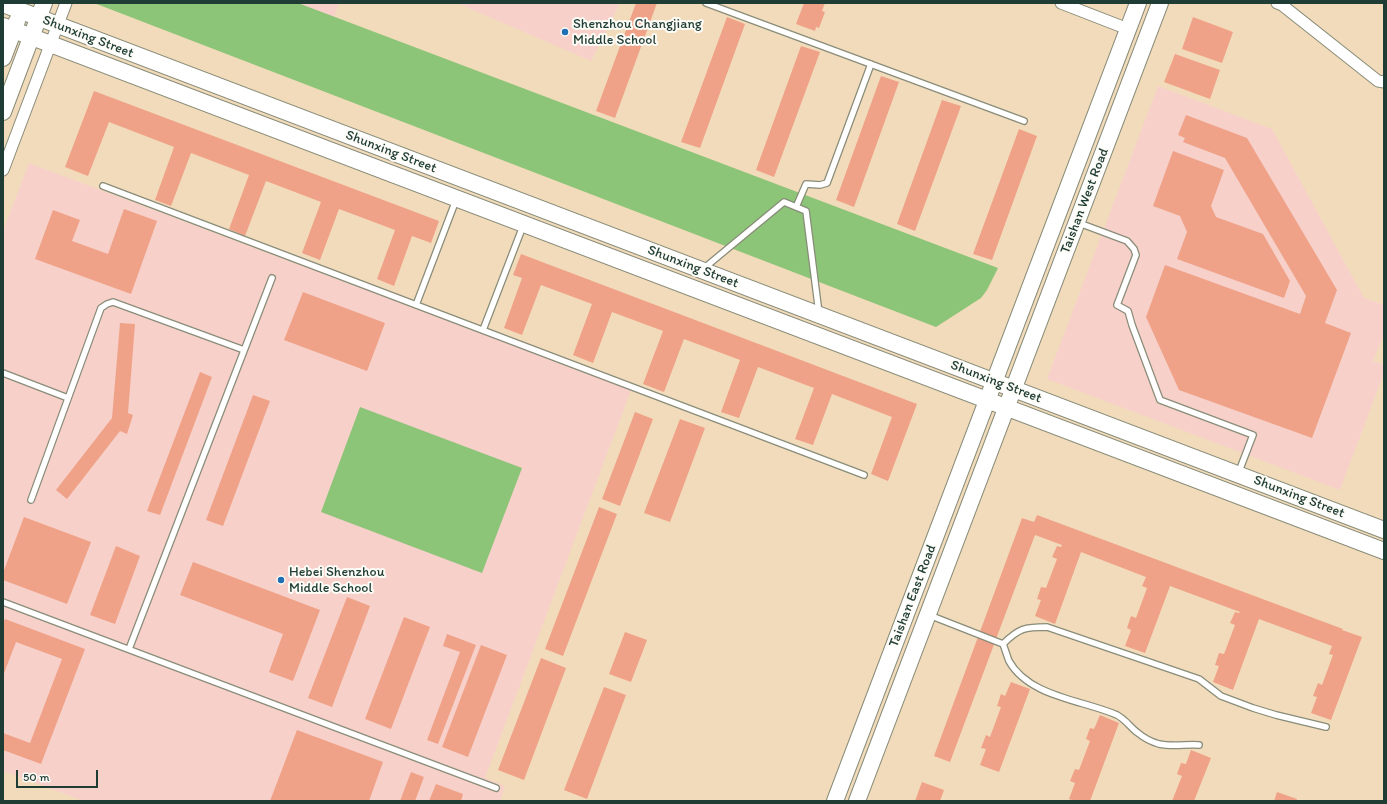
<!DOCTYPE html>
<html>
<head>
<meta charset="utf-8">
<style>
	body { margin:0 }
	#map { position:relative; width:1387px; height:804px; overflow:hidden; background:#f2dbbb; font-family:Itim,sans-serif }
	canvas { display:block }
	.frame { position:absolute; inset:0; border:4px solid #1f3d34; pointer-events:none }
	.scale { position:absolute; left:16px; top:770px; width:82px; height:18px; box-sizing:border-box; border:2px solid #1f3d34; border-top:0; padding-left:5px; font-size:12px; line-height:14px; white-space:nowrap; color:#1f3d34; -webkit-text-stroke:3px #fdfcf7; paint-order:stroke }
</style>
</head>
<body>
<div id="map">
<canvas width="1387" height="804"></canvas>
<div class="frame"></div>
<div class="scale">50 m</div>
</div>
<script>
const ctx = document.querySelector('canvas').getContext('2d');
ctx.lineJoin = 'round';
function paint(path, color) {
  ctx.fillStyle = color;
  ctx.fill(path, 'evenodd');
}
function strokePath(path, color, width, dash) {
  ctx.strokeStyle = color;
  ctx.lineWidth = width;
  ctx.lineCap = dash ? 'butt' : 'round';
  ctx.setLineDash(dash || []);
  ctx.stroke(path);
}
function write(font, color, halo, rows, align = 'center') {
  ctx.font = font + ' Itim,sans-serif';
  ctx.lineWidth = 4;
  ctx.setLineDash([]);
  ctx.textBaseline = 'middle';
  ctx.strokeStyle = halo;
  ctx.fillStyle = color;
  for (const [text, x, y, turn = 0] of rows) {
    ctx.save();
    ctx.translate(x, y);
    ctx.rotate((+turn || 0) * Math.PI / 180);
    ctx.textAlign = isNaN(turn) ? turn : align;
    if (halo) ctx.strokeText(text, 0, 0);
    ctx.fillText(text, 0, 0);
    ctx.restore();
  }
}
const built = new Path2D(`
	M298,3H339L334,17Z
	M457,3H620L591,61Z
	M1158,86L1272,129L1364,298L1384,305V334L1373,361L1384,365V373L1340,490L1047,379Z
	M29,163L631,390L485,778L505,786L500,801H84L3,771V231Z`);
const green = new Path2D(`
	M94,3H298L998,268L987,290L981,298L936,327Z
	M360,407L522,468L482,573L321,512Z`);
const building = new Path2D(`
	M636,3H657L615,118L596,111Z
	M804,3H825L822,11L825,12L819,28L816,27L815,31L796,24Z
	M727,17L745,24L700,148L681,142Z
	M1193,17L1233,32L1222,63L1182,49Z
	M801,46L820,52L774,177L756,170Z
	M1175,54L1220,70L1210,99L1164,82Z
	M881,76L899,82L854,207L836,200Z
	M94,91L439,221L431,243L412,236L394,286L377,279L395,230L339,209L320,260L302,253L321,202L266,181L245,236L229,229L249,175L191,153L171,206L155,200L174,147L109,122L88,176L65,167Z
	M942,100L961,106L915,231L897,224Z
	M1186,115L1247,138L1337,290L1325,323L1351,333L1312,438L1179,390L1146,317L1165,265L1300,314L1306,296L1225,158L1183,142L1185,138L1178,135Z
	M1019,129L1037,136L992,260L973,254Z
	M1173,151L1224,170L1211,206L1216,217L1263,234L1290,281L1284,298L1177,259L1187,232L1180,216L1153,206Z
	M124,209L157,221L131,294L35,259L53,210L80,220L72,241L108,254Z
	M521,254L917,404L888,481L871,474L892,417L832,394L813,445L795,439L814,388L758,367L739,418L721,412L740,360L684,339L664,392L643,384L663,331L612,312L593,363L573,355L592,304L541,285L522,335L504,328L522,278L513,275Z
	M303,292L385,323L367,371L284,340Z
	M120,323L135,324L128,413L133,415L127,434L120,431L67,499L56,490L112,418Z
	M200,372L212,377L160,515L147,511Z
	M253,395L270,401L223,526L206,520Z
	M635,412L653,419L620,506L602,499Z
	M680,419L705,428L670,522L644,513Z
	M599,507L617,514L563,656L545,649Z
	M1037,515L1343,629L1342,630L1362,637L1331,720L1311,713L1317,697L1313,696L1318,683L1322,685L1333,655L1329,654L1332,646L1259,619L1233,690L1213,682L1219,666L1215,665L1219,653L1224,654L1235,625L1230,623L1235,612L1239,613L1240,612L1170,586L1145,653L1125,646L1131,630L1127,628L1131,616L1136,618L1147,588L1142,586L1146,577L1081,552L1055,624L1035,616L1041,600L1037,599L1041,587L1046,588L1057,559L1052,557L1057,546L1061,547L1062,545L1035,535L950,762L934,756L1022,518L1034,522Z
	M24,517L91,542L67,604L3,580V573Z
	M116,546L140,556L115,624L90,615Z
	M193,562L320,610L293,681L269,672L283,634L180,595Z
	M347,597L370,606L332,707L308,698Z
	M404,617L430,627L391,729L365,719Z
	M5,619L85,649L41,764L3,750V733L30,743L62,659L16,642L3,676V623Z
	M625,632L647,640L631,682L609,674Z
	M447,634L476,645L438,744L427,740L460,652L443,646Z
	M481,645L507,655L468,757L442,747Z
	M541,658L566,668L524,780L498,770Z
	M1011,682L1030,689L999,772L980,765L986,749L981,748L986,735L990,737L1001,707L997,706L1001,694L1005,696Z
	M604,687L626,695L587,799L564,790Z
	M1100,715L1119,723L1090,801H1075L1069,799L1075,783L1070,781L1075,769L1079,770L1090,741L1086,739L1090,728L1094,729Z
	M297,730L383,762L369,801H270Z
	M1191,750L1211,758L1194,801H1172L1182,776L1177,774L1181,763L1186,764Z
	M411,772L424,777L415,801H400Z
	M922,782L944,790L940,801H915Z
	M436,784L463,794L461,801H429Z
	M1277,792L1297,799L1296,801H1274Z`);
const service = new Path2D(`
	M706,3L1024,121
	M103,186L864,475
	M796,207L806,184L820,185L827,183L871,64
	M1079,223L1127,241L1134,249L1136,255L1117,305L1128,311L1132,325L1160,400L1253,435L1238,474
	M703,269L784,202L806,211L819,313
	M416,305L456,200
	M483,330L523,226
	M3,373L68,398
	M31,500L101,308L107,304L113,302L244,350
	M3,602L496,788
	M929,615L1003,644
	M129,649L272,278
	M1199,745C1186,744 1173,747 1159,744C1152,742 1144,738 1138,733C1131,728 1125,719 1117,715C1083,700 1029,697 1009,661C1007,656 1005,649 1003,644C1019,628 1025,627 1047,627L1199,679L1221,696L1253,708L1276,715L1326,727`);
const minor = new Path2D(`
	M1061,3L1128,29
	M1277,3L1282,5L1378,81L1384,82
	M3,170L66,3`);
const secondary = new Path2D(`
	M3,4L1384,530
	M3,26L1384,551
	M3,58L17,21
	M3,112L44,3
	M835,801L1138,3
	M857,801L1160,3`);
const markers = [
	[565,32,4,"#1f6fb2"],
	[281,580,4,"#1f6fb2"]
];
const poiNames = [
	["Shenzhou Changjiang",573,24],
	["Middle School",573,40],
	["Hebei Shenzhou",289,572],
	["Middle School",289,588]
];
const streetNames = [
	["Shunxing Street",88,37,21],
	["Shunxing Street",391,152,21],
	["Taishan West Road",1085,201,-69],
	["Shunxing Street",693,267,21],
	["Shunxing Street",996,382,21],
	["Shunxing Street",1299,497,21],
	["Taishan East Road",913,596,-69]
];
paint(built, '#f7d0ca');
paint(green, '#8cc478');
paint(building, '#efa287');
strokePath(service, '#888c78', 8);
strokePath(minor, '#888c78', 13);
strokePath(secondary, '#888c78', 18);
strokePath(service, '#fff', 5.5);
strokePath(minor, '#fff', 11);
strokePath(secondary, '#fff', 16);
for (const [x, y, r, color] of markers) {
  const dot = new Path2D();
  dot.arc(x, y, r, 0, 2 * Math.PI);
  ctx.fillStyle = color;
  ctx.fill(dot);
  strokePath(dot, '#fdfcf7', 1.5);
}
write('14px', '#1f3d34', '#fdfcf7', poiNames, 'left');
write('14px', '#1f3d34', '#fdfcf7', streetNames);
</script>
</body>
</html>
